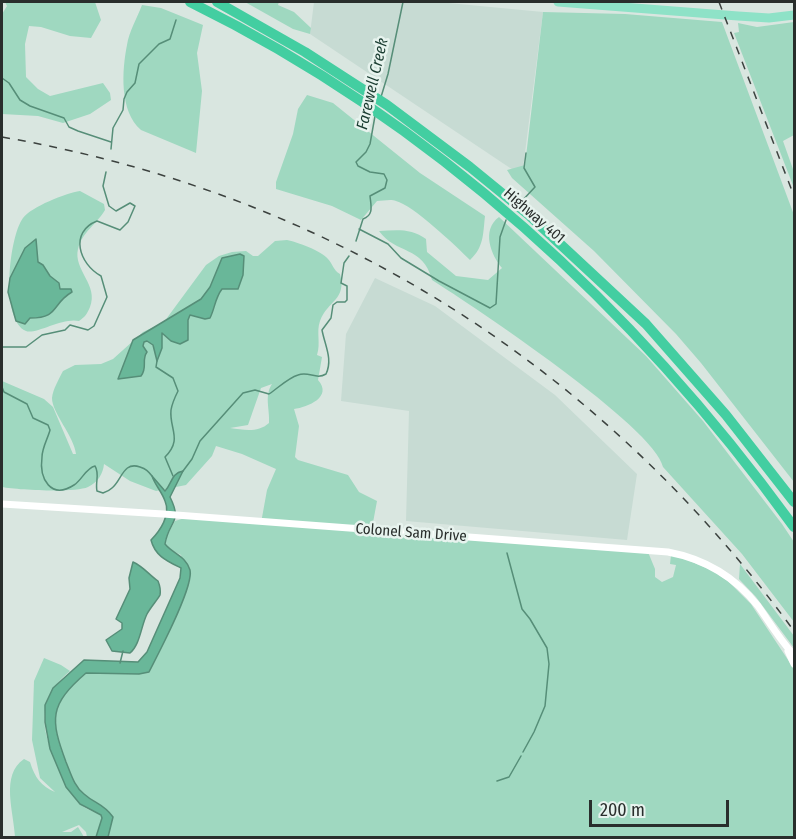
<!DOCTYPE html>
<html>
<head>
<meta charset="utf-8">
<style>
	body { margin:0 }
	#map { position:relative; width:796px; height:839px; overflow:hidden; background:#d9e6e0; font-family:"Fira Sans Condensed",sans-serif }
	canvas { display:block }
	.frame { position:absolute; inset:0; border:3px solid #292e2c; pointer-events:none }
	.scale { position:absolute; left:589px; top:800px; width:140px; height:27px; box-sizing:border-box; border:3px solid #292e2c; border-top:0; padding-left:8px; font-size:18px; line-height:21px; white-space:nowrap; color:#292e2c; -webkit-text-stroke:4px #e7f3ee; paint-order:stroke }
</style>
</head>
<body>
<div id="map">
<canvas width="796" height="839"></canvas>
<div class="frame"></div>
<div class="scale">200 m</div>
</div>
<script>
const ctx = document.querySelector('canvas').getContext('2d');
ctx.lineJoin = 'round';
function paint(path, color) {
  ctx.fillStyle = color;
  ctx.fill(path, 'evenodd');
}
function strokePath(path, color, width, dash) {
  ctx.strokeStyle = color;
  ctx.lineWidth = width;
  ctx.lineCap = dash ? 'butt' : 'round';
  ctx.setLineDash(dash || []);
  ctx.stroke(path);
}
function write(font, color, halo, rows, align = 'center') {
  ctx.font = font + ' "Fira Sans Condensed",sans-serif';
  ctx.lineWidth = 5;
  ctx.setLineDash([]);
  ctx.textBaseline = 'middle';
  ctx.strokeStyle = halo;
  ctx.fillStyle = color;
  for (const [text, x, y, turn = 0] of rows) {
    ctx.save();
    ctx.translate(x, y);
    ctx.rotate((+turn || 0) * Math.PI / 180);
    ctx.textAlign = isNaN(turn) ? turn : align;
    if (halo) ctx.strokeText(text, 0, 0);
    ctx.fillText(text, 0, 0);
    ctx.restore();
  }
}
const built = new Path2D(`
	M314,2H438L543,12L522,176L310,34Z
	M375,278L435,306L555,395L637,474L627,540L406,521L409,411L341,401L346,334Z`);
const green = new Path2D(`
	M5,2H95L101,20L91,38L70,36L41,27L29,26L25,44L26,77L38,89L50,96L103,83L110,93L111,100L90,114L63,123L38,116L2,114V14L7,6Z
	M245,2H279L278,5L294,12L311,28L310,34L293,29Z
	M142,5L161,8L203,25L197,53L202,91L196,153L141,130C119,111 122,70 127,45C129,32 137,18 142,5Z
	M543,12L625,14L722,22L794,215V482L701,363L676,334L594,251L512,178L507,170L525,165Z
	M794,22V135L783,141L794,172V188L734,33L739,32L738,23L757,27Z
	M307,95L333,103L420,173L485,216C483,234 484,247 470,260C457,247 413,205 396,201C391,199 383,201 377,201L361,220L332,206L276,189V182L293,134L298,109Z
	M80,191L104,204L105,210C97,224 82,232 78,249C73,270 99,285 90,307C87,314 85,317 79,321C63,317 35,335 26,331C0,320 9,237 23,218C31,207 66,193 80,191Z
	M499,217L646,356L703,421L782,524L794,542V622L742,554L663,467C655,427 473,306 432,280C423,245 396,255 379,231C396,230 412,228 426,239L427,252L456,276L488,280L502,268C491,255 481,230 499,217Z
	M287,240C297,242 322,251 328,259C333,264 333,270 340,274C347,300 328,300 320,321C316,332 321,343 317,355L322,357L318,380C333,397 308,407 294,409L299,426L295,457L298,460L348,475L359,492L377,501L372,528L648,552L655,569V577L662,582L673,577L676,565L670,564L671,555L683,558L713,571L728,581L751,604L794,669V837H108L112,816C103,803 95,804 84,794C74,786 71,774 66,762C50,719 49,705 86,673L139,674L190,581L181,555L169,549L165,544L167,535L175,521L188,517L261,523L267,490L276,469L242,454L216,446L212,456L186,485L156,491L130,481L104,464C103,474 98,482 88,487C75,493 18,490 2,487V381L44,399L53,407L73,454H76C74,436 52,413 52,398C53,389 59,379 63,371L75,365L101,364L113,359L143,332L164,322L206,265L219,256L232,252L246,251L253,256H258L275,241ZM272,384C264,396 270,409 269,423C258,433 244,430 230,428L248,425L261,388Z
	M740,564L794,636V648L756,597L739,579Z
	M44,658L61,665L70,671C31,703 43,738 64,776C69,784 73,798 80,804C85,809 95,812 101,815L102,818L96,837H87L86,832L79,825L62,832H71L78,827L84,837H15C14,812 0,775 24,759L30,762C35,778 41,786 55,792L40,778L32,740L34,681Z`);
const water = new Path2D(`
	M36,239L38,262L43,265L50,276L59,283L60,289H71L72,292C51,304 60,318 30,318L25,324L16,321L8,292L10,278L25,248Z
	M240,254L244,256L243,275L238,289H222C215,298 215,308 210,318L205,319L190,315L188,320V340L180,344L171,341L162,333V348L157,361L153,345L147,341L144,342L143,346L147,352C141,360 148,367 141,376L118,379L133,340L201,299L210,287L222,258Z
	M183,471L170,497C183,523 169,520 165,544C173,554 186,556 190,570C194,587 158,654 149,672L139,674L86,673C49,705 50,719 66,762C71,774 74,786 84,794C95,804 103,803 113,817L108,837H96L102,818L101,815L80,804L66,787L50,749L45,722V705L53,688L84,660L138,662L147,652L180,578L181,568C167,561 155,556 151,540C160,531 171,515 165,501C162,492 155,485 152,476L165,491C172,484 171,473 183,471Z
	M133,562C144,567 149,575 158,581C160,586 161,590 160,595C158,599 150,608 147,614C141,626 140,645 130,653L112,651L106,640L122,629V623L116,619L130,589L129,578Z`);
const stream = new Path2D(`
	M2,78L9,83L20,100L30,106L64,118L69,127L78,131L111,142
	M381,97L388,74L403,2
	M111,149L113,128L123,110L124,99L127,92L135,83L139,64L159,44L170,39L176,20
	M520,203L535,187L524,168L526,153
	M359,229L388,244L401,258L439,281L490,308L496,304L500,237L506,220
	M356,241L363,219C374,215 371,206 370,196L385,188L387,180L384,174L370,172L358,166L356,162L366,152L370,144L375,116
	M2,347H26L42,335L65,330L70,325L88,330L94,326L107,297L101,276C79,264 69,232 97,221L120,230L128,222L135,206L130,203L116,211L109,206L103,186L106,172
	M157,361L156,367L173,378L178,391C175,397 172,404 171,410C169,429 183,439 165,457L173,476
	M2,387L4,392L27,404L33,418L48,425L50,430C48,438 42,448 42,457C39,479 51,500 74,485C82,480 86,468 95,466C100,474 95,482 97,491L103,493C106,492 109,491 112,488C122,480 123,461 140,467C146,469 148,471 152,476
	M183,471L192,459L200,441L243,393L255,390L269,394C278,388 288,378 298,375C309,371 316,380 326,374C333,359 325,346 322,330L331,318L333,305L337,302H345L347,300V286L341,283L344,263L349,256
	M507,553L522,609L530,619L547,648L549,664L545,706L534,732L523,752
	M120,663L123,651
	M497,781L509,777L521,756`);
const minor = new Path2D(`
	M2,504L163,514L668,552C705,559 735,577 758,606C770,623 780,640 794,655
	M788,651L794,664`);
const major = new Path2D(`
	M558,2L738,16L769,18L794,15`);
const highway = new Path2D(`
	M190,2C433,121 636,309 794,527
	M217,2L305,52L387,105L470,167L530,216L646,324L726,415L794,502`);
const rail = new Path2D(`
	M719,2L794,196
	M2,137C327,193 600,365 794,631`);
const streetNames = [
	["Highway 401",534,216,41],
	["Colonel Sam Drive",411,533,4]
];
const waterNames = [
	["Farewell Creek",373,84,-77]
];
paint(built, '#c7dbd3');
paint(green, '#9fd8c0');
paint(water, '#69b799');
strokePath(water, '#568e78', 1.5);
strokePath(stream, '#568e78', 1.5);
strokePath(minor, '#fff', 7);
strokePath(major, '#8ee2c7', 9);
strokePath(highway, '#43cea1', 10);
strokePath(rail, '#3c423f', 1.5, [8, 8]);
write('15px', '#292e2c', '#e7f3ee', streetNames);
write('italic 16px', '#193c30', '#e7f3ee', waterNames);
</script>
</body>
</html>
